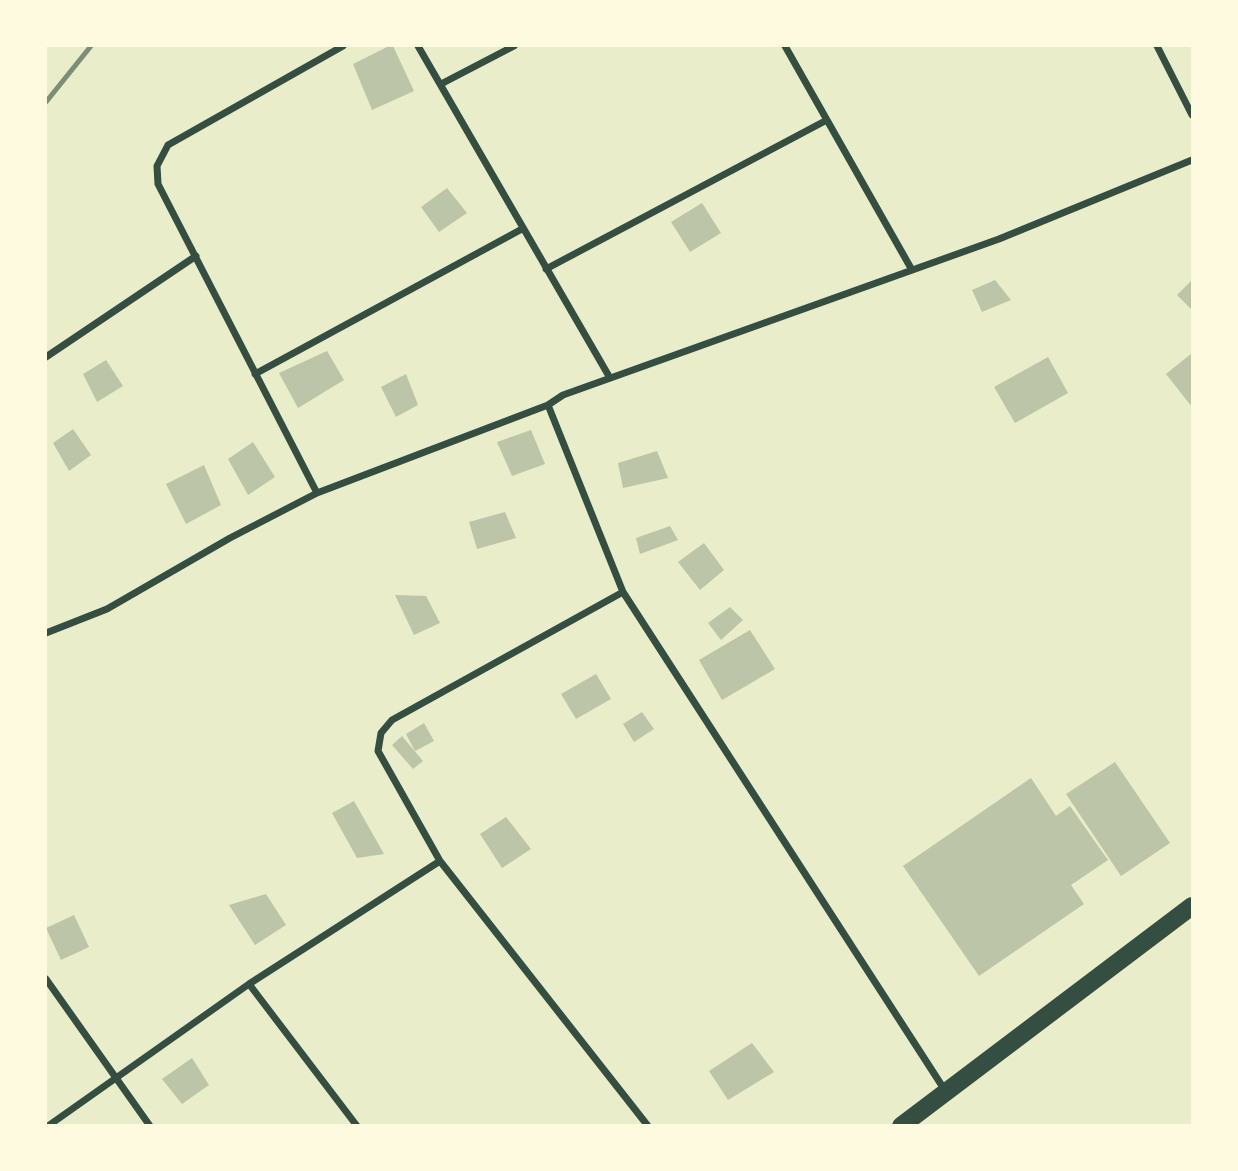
<!DOCTYPE html>
<html>
<head>
<meta charset="utf-8">
<style>
	body { margin:0 }
	#map { position:relative; width:1238px; height:1171px; overflow:hidden; background:#e9edc9; font-family:"DM Sans",sans-serif }
	canvas { display:block }
	.frame { position:absolute; inset:0; border:47px solid #fefae0; pointer-events:none }
</style>
</head>
<body>
<div id="map">
<canvas width="1238" height="1171"></canvas>
<div class="frame"></div>
</div>
<script>
const ctx = document.querySelector('canvas').getContext('2d');
ctx.lineJoin = 'round';
function paint(path, color) {
  ctx.fillStyle = color;
  ctx.fill(path, 'evenodd');
}
function strokePath(path, color, width, dash) {
  ctx.strokeStyle = color;
  ctx.lineWidth = width;
  ctx.lineCap = dash ? 'butt' : 'round';
  ctx.setLineDash(dash || []);
  ctx.stroke(path);
}
const building = new Path2D(`
	M389,46H393L414,91L372,110L353,64Z
	M447,188L467,213L439,232L421,207Z
	M702,203L721,233L690,252L671,222Z
	M995,280L1011,300L982,312L972,290Z
	M1192,280V310L1177,295Z
	M327,351L344,380L298,408L279,373Z
	M1192,353V407L1166,374Z
	M1048,357L1068,393L1015,423L994,387Z
	M106,360L123,386L97,402L83,374Z
	M406,374L418,405L396,417L381,387Z
	M73,429L91,455L69,471L53,443Z
	M531,430L545,464L512,476L497,442Z
	M253,442L275,477L248,495L228,459Z
	M657,451L668,478L623,488L618,463Z
	M204,465L221,505L186,524L166,484Z
	M505,512L516,538L477,549L469,522Z
	M670,526L678,540L640,554L636,538Z
	M704,543L724,570L700,590L678,562Z
	M395,595L426,596L440,623L414,635Z
	M730,607L743,620L721,640L708,623Z
	M750,630L775,669L722,700L699,660Z
	M596,674L611,699L576,719L561,694Z
	M642,712L654,729L634,742L623,724Z
	M424,723L434,741L415,751L406,734Z
	M402,736L423,761L413,769L392,745Z
	M1115,762L1170,843L1121,876L1066,794Z
	M1031,778L1056,816L1070,806L1108,860L1071,885L1084,904L979,976L903,866Z
	M354,801L384,854L357,858L332,813Z
	M506,817L531,849L502,868L480,834Z
	M266,894L286,925L255,945L229,905Z
	M74,915L89,947L61,960L46,928Z
	M752,1043L774,1072L728,1100L709,1071Z
	M192,1058L209,1085L182,1104L162,1079Z`);
const minor = new Path2D(`
	M418,46L610,378
	M785,46L912,270
	M1157,46L1192,115
	M441,84L514,46
	M546,269L825,121
	M46,357L196,256
	M255,374L522,229
	M548,405L623,592L946,1092
	M317,493L158,184L157,166L168,145L343,46
	M623,592L392,720L381,733L378,751L440,861L648,1126
	M46,633L107,609L230,538L317,493L548,405L563,395L999,239L1192,160
	M46,979L150,1126
	M249,984L357,1126
	M48,1126L249,984L440,861`);
const trunk = new Path2D(`
	M901,1126L1192,906`);
const rail = new Path2D(`
	M46,102L91,46`);
paint(building, '#bcc5a7');
strokePath(minor, '#344e41', 7);
strokePath(trunk, '#344e41', 18);
strokePath(rail, '#7c8e77', 5);
</script>
</body>
</html>
